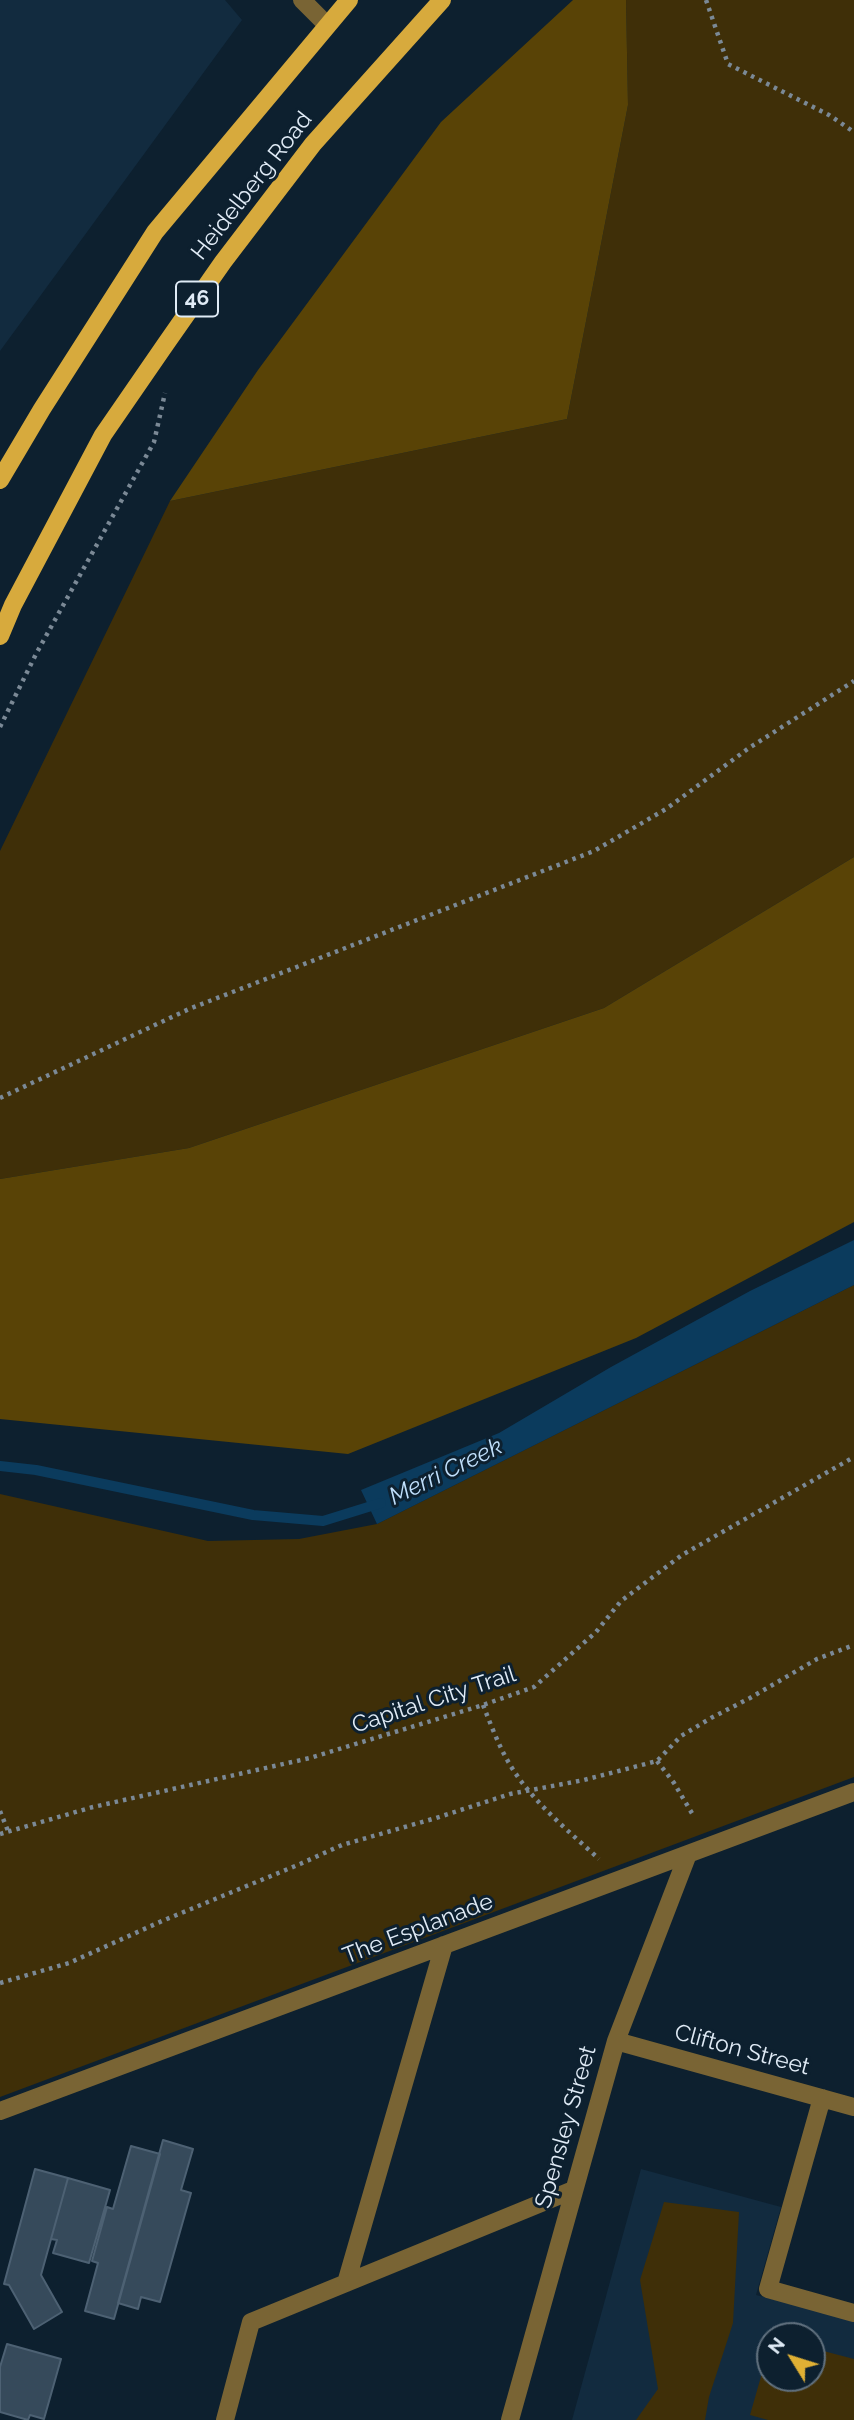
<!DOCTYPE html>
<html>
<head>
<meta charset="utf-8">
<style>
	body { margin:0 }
	#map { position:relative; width:854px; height:2420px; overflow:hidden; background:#0d202f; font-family:Raleway,sans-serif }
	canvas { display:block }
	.north { position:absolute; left:756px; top:2322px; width:70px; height:70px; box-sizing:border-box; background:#0d202f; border:2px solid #61717f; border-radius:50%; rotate:308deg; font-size:19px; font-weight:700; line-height:28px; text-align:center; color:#e0ebf6 }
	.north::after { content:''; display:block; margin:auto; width:24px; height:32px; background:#e0b034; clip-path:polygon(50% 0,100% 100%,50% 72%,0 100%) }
</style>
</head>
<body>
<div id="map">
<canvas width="854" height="2420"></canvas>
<div class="north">N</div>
</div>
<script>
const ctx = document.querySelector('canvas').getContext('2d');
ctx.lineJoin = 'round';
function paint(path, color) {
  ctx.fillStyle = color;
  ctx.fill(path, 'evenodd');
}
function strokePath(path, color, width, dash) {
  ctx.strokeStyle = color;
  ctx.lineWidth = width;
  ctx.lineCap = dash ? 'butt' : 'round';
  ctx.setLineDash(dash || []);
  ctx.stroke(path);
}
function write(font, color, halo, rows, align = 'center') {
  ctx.font = font + ' Raleway,sans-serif';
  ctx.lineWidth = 6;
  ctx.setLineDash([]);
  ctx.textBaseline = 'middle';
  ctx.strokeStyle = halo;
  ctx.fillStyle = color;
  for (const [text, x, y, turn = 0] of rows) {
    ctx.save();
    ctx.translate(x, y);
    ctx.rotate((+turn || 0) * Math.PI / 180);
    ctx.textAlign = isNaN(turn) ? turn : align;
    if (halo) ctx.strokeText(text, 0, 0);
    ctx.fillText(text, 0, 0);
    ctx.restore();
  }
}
const built = new Path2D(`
	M0,0H225L242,20L0,351Z
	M641,2169L781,2207L756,2295L854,2320V2420H572ZM770,2336H812V2378H770Z`);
const green = new Path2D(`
	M626,0H854V857L604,1008L189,1148L0,1179V851L170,501L567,419L628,105Z
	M854,1285V1777L0,2097V1494L208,1541L299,1539L377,1524Z
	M664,2202L739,2212L733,2323L709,2397L705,2420H636L658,2389L640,2280Z
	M770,2345V2378H812V2348L854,2359V2420H768L750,2415Z`);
const forest = new Path2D(`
	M573,0H626L628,105L567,419L170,501L258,370L441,122Z
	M854,857V1222L636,1338L348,1454L0,1419V1179L189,1148L604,1008Z`);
const water = new Path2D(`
	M854,1240V1285L377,1524L361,1490L499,1433L611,1367L750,1291Z`);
const stream = new Path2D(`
	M0,1466L36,1470L253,1515L323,1521L381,1503`);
const building = new Path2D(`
	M163,2140L193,2149L181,2190L191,2193L160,2302L141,2297L138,2309L118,2303Z
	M131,2146L160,2154L114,2319L85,2311L98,2263L92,2261L107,2207L113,2209Z
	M35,2169L68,2178L41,2275L62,2312L34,2329L9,2285L4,2284Z
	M68,2178L110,2190L89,2263L53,2253L57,2240L51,2239Z
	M7,2344L61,2359L44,2419L30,2415L28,2420L0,2412V2367Z`);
const path = new Path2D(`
	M706,0L728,64L829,115L854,132
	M0,727L36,654L154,442L165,393
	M0,1098L189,1009L594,851L666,809L749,748L854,681
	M483,1705C489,1720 495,1736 502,1750C523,1794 563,1826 599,1859
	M657,1761L674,1783L693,1815
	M0,1811L8,1831
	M0,1834L93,1807L310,1758L483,1705L534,1687L596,1632L621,1601L682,1555L854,1457
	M0,1983L69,1963L162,1921L300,1864L342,1845L436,1818L510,1794L584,1780L657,1761L681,1736L711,1718L750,1698L817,1659L854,1645`);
const minor = new Path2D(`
	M302,0L327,25
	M616,2041L854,2107
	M822,2098L768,2289L854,2313
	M0,2111L854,1792
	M346,2283L444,1945
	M225,2420L251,2322L573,2190
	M510,2420L616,2041L688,1854`);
const major = new Path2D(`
	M0,480L42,409L155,232L349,0
	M0,636L13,605L103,435L165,345L223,262L313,144L442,0`);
const shields = [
	[197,299,42]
];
const shieldNames = [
	["46",197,299]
];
const streetNames = [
	["Heidelberg Road",252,186,-52],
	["Capital City Trail",434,1700,-18],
	["The Esplanade",418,1929,-21],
	["Clifton Street",742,2050,15],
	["Spensley Street",566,2127,-74]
];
const waterNames = [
	["Merri Creek",446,1472,-26]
];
paint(built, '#122b3f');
paint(green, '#3f2f08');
paint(forest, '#594306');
paint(water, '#0b3b5d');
strokePath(stream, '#0b3b5d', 10);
paint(building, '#364a5b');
strokePath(building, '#4d6173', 2);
strokePath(path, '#7b8996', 4.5, [3.5, 5]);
strokePath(minor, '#796434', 18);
strokePath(major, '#d7aa3d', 18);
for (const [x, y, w] of shields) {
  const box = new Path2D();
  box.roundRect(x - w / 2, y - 17.5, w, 35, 5);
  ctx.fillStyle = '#0d202f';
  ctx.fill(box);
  strokePath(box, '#e0ebf6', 2);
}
write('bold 21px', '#e0ebf6', null, shieldNames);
write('23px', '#e0ebf6', '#0d202f', streetNames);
write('italic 24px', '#c0dffb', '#0d202f', waterNames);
</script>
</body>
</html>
